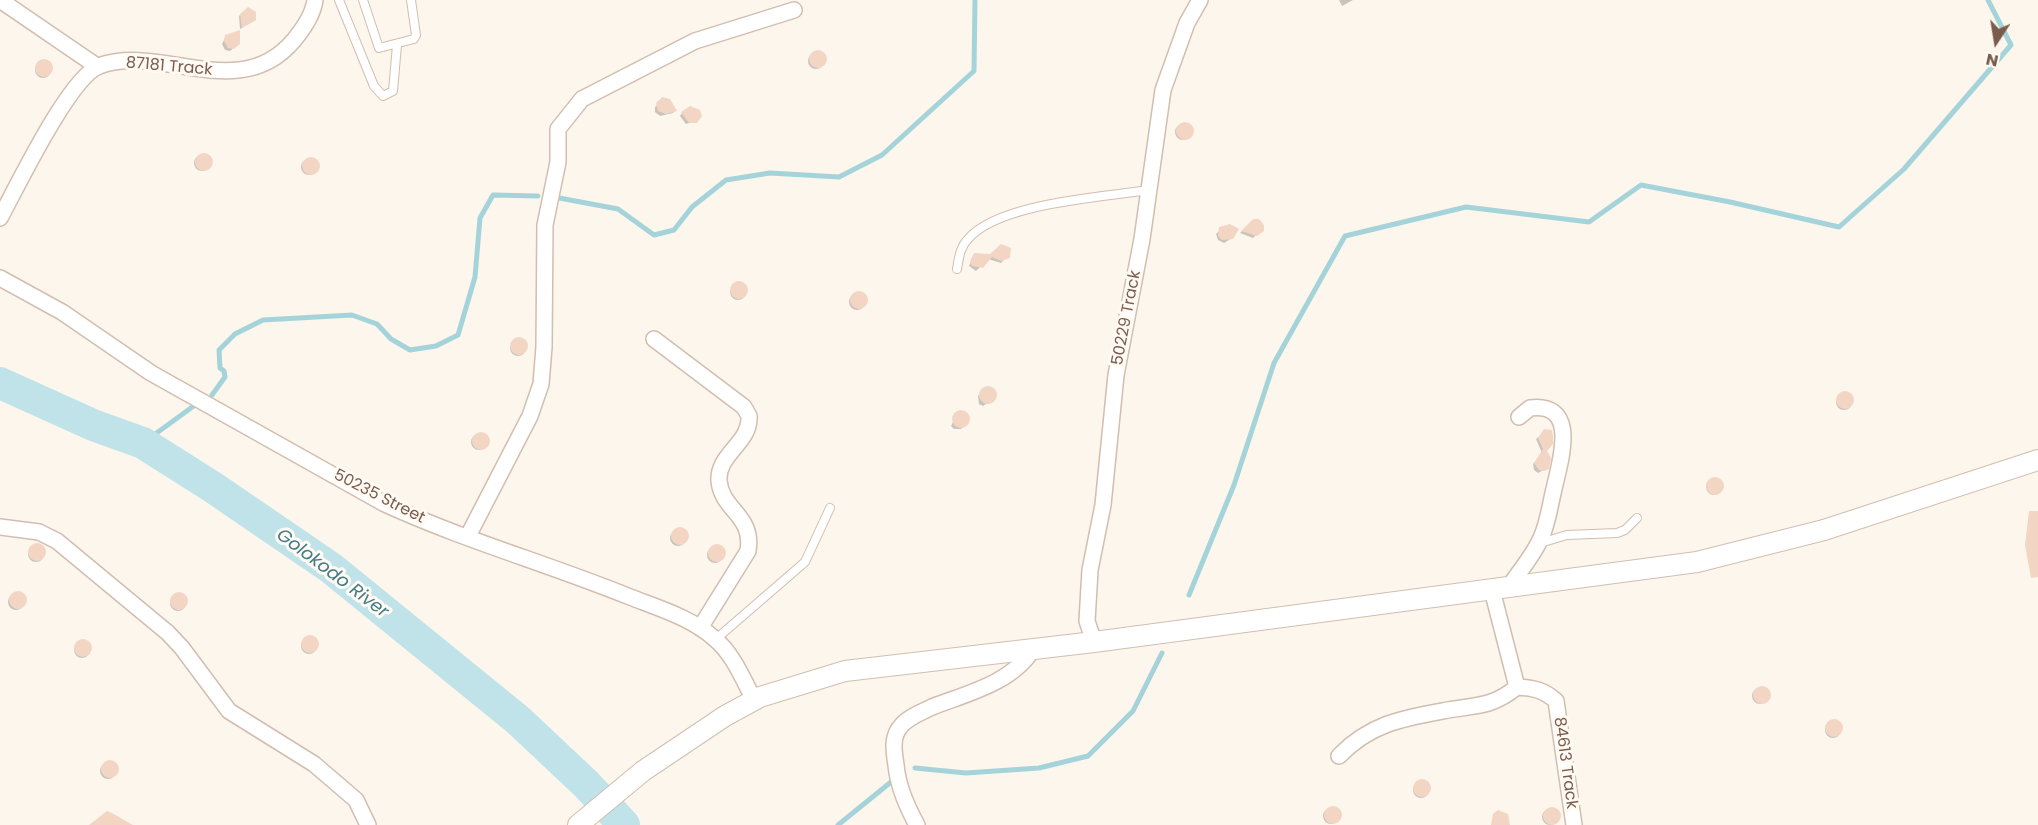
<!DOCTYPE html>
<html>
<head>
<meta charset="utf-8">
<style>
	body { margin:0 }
	#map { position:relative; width:2038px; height:825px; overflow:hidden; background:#fdf6ec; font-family:Poppins,sans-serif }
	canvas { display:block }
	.north { position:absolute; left:1966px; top:12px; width:60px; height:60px; -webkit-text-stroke:4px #fffaf3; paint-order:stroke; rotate:192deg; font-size:16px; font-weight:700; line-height:24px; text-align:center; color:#7a5c4d }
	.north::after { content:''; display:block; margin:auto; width:21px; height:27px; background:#7a5c4d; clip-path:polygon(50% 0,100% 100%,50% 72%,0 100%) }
</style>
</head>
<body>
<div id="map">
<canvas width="2038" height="825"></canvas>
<div class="north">N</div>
</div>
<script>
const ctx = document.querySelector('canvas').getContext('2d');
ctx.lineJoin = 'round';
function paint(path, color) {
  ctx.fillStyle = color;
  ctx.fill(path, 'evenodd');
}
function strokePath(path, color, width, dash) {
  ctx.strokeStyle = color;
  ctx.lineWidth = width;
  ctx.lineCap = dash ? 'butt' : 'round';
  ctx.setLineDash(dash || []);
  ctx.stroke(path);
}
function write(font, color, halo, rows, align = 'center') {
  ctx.font = font + ' Poppins,sans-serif';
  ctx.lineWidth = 6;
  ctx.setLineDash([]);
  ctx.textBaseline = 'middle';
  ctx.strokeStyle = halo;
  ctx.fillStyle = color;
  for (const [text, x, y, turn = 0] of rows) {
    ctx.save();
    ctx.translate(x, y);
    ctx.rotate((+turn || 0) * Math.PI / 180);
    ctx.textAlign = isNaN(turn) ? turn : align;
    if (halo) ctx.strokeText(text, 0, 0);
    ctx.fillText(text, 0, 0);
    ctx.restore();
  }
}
const shadow = new Path2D(`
	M1339,0H1353L1342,6Z
	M242,13L255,20L240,29L239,16Z
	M226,36L236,46L230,51L225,50L222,44Z
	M808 61a8 8 0 1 1 16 0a8 8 0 1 1-16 0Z
	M35 70a8 8 0 1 1 16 0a8 8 0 1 1-16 0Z
	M663,99L675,111L673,113L660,116L655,112V107Z
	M682,113L698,120L686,124L680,116Z
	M1175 132a8 8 0 1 1 16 0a8 8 0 1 1-16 0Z
	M194 163a8 8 0 1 1 16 0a8 8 0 1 1-16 0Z
	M301 167a8 8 0 1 1 16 0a8 8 0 1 1-16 0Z
	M1253,220L1263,228L1253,238L1240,233Z
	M1219,231L1232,238L1224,243L1218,240L1216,234Z
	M1001,245L1008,247L1010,253L1001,263L988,259L976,271L969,266L974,255H991Z
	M730 292a8 8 0 1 1 16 0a8 8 0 1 1-16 0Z
	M849 302a8 8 0 1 1 16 0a8 8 0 1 1-16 0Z
	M510 348a8 8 0 1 1 16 0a8 8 0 1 1-16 0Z
	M991,388L994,391L995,398L983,406L979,404L978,396L981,392Z
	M1836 402a8 8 0 1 1 16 0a8 8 0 1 1-16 0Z
	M957,414H968V422L961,429H954L951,426Z
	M1547,430V468L1538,473L1534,470L1533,464L1542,453L1536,439Z
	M471 442a8 8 0 1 1 16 0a8 8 0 1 1-16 0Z
	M1706 487a8 8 0 1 1 16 0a8 8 0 1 1-16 0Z
	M670 538a8 8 0 1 1 16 0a8 8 0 1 1-16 0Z
	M28 554a8 8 0 1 1 16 0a8 8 0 1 1-16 0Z
	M707 555a8 8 0 1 1 16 0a8 8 0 1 1-16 0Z
	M8 602a8 8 0 1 1 16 0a8 8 0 1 1-16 0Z
	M170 603a8 8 0 1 1 16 0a8 8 0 1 1-16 0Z
	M301 646a8 8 0 1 1 16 0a8 8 0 1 1-16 0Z
	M74 650a8 8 0 1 1 16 0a8 8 0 1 1-16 0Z
	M1752 696a8 8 0 1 1 16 0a8 8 0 1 1-16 0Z
	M1825 730a8 8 0 1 1 16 0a8 8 0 1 1-16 0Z
	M100 771a8 8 0 1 1 16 0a8 8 0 1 1-16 0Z
	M1413 790a8 8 0 1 1 16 0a8 8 0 1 1-16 0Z
	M1323 816a8 8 0 1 1 16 0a8 8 0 1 1-16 0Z
	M1542 817a8 8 0 1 1 16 0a8 8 0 1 1-16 0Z`);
const stream = new Path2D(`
	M554,197L618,209L654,235L674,230L692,207L726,180L770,173L839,177L882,155L974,71L975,0
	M212,395L225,377L224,371L220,368L219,350L235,334L263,320L352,315L377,324L391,339L410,350L436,346L458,335L475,277L480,218L493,195L538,196
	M143,443L195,405
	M1189,595L1234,485L1274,363L1345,236L1466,207L1589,222L1641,185L1730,202L1839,227L1904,169L2011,45L1988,0
	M915,768L966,773L1039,768L1088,756L1133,711L1162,653
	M838,825L891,782`);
const river = new Path2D(`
	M0,383L93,425L143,443L214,488L331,568L518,720L586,784L624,825`);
const building = new Path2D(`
	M248,7L256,12V20L242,28L240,14Z
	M240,30V44L234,49L228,48L224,41L225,35Z
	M809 59a9 9 0 1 1 18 0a9 9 0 1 1-18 0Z
	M35 68a9 9 0 1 1 18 0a9 9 0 1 1-18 0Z
	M662,97L670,99L677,111L666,114L658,111L656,103Z
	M690,106L700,110L702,116L697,123H689L681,112Z
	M1176 131a9 9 0 1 1 18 0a9 9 0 1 1-18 0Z
	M195 162a9 9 0 1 1 18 0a9 9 0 1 1-18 0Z
	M302 166a9 9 0 1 1 18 0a9 9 0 1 1-18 0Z
	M1253,219H1259L1264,225V231L1257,236L1241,231Z
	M1230,224L1239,229L1233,239L1222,240L1218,236L1219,227Z
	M1001,244L1011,248L1010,258L1001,261L992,257L983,268L972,266L970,261L974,253L990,254Z
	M730 290a9 9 0 1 1 18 0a9 9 0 1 1-18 0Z
	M850 300a9 9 0 1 1 18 0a9 9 0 1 1-18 0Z
	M510 346a9 9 0 1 1 18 0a9 9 0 1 1-18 0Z
	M979 395a9 9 0 1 1 18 0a9 9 0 1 1-18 0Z
	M1836 400a9 9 0 1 1 18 0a9 9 0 1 1-18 0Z
	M952 419a9 9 0 1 1 18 0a9 9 0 1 1-18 0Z
	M1544,429L1552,430L1553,436V444L1547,451L1551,458L1549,469L1544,471L1539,470L1534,463L1543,449L1538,438Z
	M472 441a9 9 0 1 1 18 0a9 9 0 1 1-18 0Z
	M1706 486a9 9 0 1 1 18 0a9 9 0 1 1-18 0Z
	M2029,511H2038V577L2031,578L2025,545Z
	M671 536a9 9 0 1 1 18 0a9 9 0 1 1-18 0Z
	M28 552a9 9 0 1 1 18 0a9 9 0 1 1-18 0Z
	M708 553a9 9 0 1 1 18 0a9 9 0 1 1-18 0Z
	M9 600a9 9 0 1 1 18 0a9 9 0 1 1-18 0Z
	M170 601a9 9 0 1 1 18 0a9 9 0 1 1-18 0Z
	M301 644a9 9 0 1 1 18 0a9 9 0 1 1-18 0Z
	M74 648a9 9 0 1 1 18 0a9 9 0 1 1-18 0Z
	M1753 695a9 9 0 1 1 18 0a9 9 0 1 1-18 0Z
	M1825 728a9 9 0 1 1 18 0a9 9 0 1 1-18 0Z
	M101 769a9 9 0 1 1 18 0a9 9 0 1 1-18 0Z
	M1413 788a9 9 0 1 1 18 0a9 9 0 1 1-18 0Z
	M1324 815a9 9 0 1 1 18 0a9 9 0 1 1-18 0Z
	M1543 816a9 9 0 1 1 18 0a9 9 0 1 1-18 0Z
	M1498,810L1508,814L1510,825H1491L1493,814Z
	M107,811L110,812L133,825H89Z`);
const service = new Path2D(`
	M339,0L374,86L383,96L393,91L397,45
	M363,0L379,48L414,39L416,35L411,0
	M957,269C959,258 960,247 968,239C998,203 1103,197 1149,190
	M1540,543L1567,535L1617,533L1625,530L1637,518
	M716,639L805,562L830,508`);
const minor = new Path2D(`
	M0,0L98,67
	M0,218C17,187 69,78 99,66C161,43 240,105 294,40C304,28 313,15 315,0
	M0,278L62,312L151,373L383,503C463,540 549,564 630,597C658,608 692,618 715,639C733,654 743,679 754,700
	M654,339L744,407L749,416C751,443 717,454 719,481C722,511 754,515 748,551L700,628
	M0,527L39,532L57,541L168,633L182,648L229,711L314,764L356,800L368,825
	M468,536L530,416L541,384L544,347L545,225L558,162V129L582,99L695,41L794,10
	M1508,588C1519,572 1533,556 1541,538C1548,523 1550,505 1554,489C1560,461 1580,402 1530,408L1519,417
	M1094,642L1087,621L1090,570L1103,505L1116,375L1142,239L1163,90L1187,23L1200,0
	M1517,687C1534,688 1544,690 1556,701L1574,825
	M1339,756C1371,723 1404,718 1448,710C1478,705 1492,707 1517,687L1492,590
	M917,825C907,807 898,786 896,765C894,752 891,737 901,726C908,717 922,712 932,707C968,693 1012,683 1033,649`);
const tertiary = new Path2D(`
	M578,825L643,771L725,716L760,697L845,671L1094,642L1697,562L1824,530L2038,460`);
const streetNames = [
	["87181 Track",169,67,5],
	["50229 Track",1127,318,-79],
	["50235 Street",379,497,27],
	["84613 Track",1565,763,82]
];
const waterNames = [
	["Golokodo River",332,574,37]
];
paint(shadow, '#0003');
strokePath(stream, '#a5d3da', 5);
strokePath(river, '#bfe3e8', 32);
paint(building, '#f3d5c3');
strokePath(service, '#d1beb0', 10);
strokePath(minor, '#d1beb0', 18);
strokePath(tertiary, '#d1beb0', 22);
strokePath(service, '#fff', 8);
strokePath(minor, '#fff', 15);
strokePath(tertiary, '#fff', 20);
write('16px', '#7a5c4d', '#fffaf3', streetNames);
write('italic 18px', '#437c86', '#fffaf3', waterNames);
</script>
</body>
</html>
